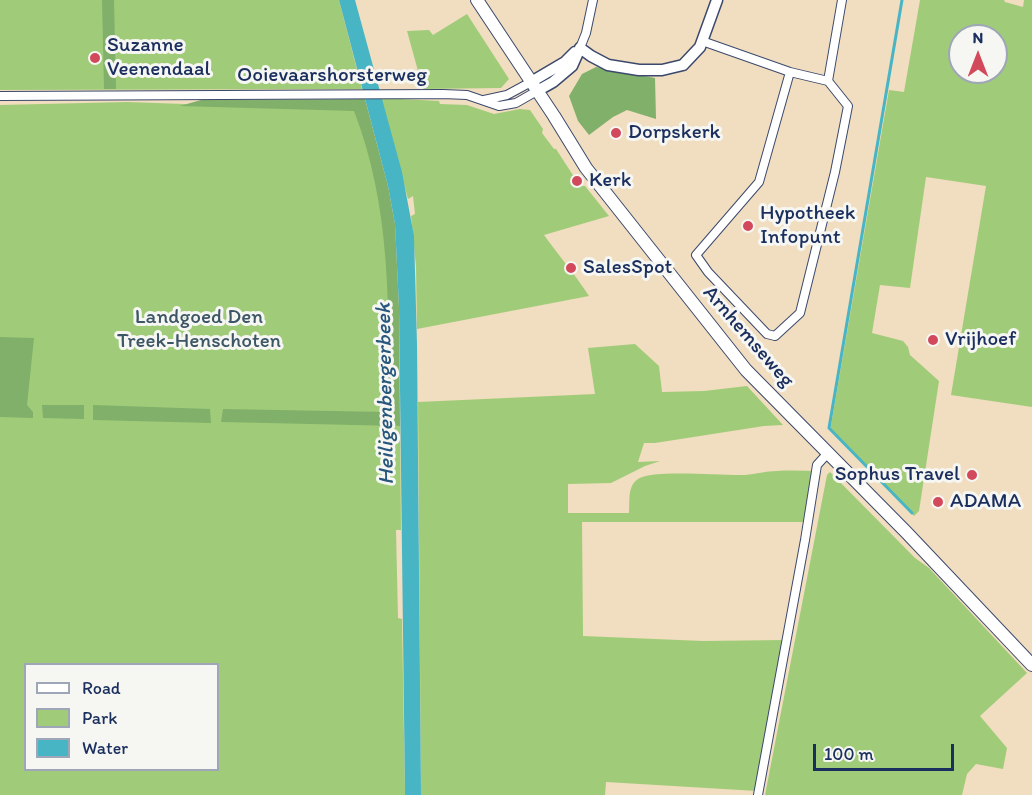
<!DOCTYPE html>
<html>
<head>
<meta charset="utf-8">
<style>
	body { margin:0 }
	#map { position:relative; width:1032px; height:795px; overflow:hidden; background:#f1ddbf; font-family:Itim,sans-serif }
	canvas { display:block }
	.legend { position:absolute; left:24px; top:663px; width:195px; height:108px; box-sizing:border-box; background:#f6f6f2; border:2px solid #9ea6b7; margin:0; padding:8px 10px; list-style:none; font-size:18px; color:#1b2f5e }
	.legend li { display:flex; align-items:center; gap:12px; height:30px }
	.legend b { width:30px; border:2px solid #9ea6b7 }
	.north { position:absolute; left:948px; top:24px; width:60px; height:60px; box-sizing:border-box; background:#f6f6f2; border:2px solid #9ea6b7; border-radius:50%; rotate:0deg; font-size:16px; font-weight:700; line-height:24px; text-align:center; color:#1b2f5e }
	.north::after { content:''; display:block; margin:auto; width:21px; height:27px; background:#d1495b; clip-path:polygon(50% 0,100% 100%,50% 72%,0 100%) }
	.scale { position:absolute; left:813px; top:744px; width:141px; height:27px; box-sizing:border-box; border:3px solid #1b2f5e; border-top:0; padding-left:8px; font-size:18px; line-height:21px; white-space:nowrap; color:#1b2f5e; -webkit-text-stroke:4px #f6f6f2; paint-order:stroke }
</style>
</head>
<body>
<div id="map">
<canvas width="1032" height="795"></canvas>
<ul class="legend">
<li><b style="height:8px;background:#fff"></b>Road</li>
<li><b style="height:16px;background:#a0cc79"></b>Park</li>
<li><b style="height:16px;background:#48b5c4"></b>Water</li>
</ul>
<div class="north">N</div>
<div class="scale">100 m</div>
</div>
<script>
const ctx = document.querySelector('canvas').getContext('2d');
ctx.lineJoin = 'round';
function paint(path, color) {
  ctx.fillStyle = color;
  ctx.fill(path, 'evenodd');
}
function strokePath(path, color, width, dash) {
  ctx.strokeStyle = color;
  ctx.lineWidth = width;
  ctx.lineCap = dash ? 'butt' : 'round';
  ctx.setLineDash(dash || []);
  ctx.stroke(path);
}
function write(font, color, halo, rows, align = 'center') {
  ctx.font = font + ' Itim,sans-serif';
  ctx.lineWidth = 6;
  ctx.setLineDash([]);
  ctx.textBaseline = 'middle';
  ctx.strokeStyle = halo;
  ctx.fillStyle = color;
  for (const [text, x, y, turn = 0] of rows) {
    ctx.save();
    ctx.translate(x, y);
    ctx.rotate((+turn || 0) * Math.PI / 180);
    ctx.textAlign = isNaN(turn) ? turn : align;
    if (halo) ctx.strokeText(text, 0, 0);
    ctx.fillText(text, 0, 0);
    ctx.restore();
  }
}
const green = new Path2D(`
	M0,0H339L362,89L0,90Z
	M920,0H1004L1005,2L1023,7L1024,0H1032V407L951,395L986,186L926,177L910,288L880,285L872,333L903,341L908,347L910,355L939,381L919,511L914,516L835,433L830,431L889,90L904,92ZM960,36H996V72H960Z
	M467,14L509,79L501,88L423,89L407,31L429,30L433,35Z
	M381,98L439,101L440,104L467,105L494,114L520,109L530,110L543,129L542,133L554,149H556L580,186H585L609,216L544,235C559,256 575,274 589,296L417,329L416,266L411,216L415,214L413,196L408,199Z
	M127,102L356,110L384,191L395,426H400L401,530H396L398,618L402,619L405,795H0V105ZM26,664H218V770H26Z
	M635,344L659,366L662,392L704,391L747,386L783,425L764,426L655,443H644L638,462L660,461L645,466L611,483L568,484V513H629C630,502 627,486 638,479C654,469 723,476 745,475C756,474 766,471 777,471C791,470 805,471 819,471L808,522H582L583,636L703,641L786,640L757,791L606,782L605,795H421L418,402L595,394L588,348Z
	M830,472L915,558L929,568L1027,673L980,716L1007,748L1003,769L976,764L967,774L962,795H765L827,475Z`);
const forest = new Path2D(`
	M102,0H114L116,89H104Z
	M596,67L655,78L656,119L627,110L613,117L589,135L578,121L569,96L582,74Z
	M365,99L388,186L395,224L399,307L400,426L221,422L223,409L387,412C390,311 391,206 354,111L180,106L201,100Z
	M0,337L34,338L27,405L33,412V418L0,417Z
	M42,405H84V419L43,418Z
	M93,405L210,409L211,423L93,420Z`);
const water = new Path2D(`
	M339,0H355L402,172L414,236L417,344L421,795H405L399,307L395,224L388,186Z`);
const stream = new Path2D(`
	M902,0L829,428L912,513`);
const street = new Path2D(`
	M702,41L790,72L828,81
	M580,48L586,33L593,0
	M790,72L759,182L696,255L708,272L767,334L775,336L800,313L835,172L848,106L828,81L842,0
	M0,96L443,94L467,95L499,106L516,103L537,91
	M484,100L507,95L531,82
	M758,795L805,540L817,465L828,453`);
const secondary = new Path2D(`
	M580,48L591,56L608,65L639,70H662L683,65L700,47L717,0
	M531,82L565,62L575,52
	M537,91L553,82L572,66L580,48`);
const primary = new Path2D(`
	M477,0L554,116L586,168L746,370L907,533L1032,665`);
const markers = [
	[95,58,6,"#d1495b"],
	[616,133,6,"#d1495b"],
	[577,181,6,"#d1495b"],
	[748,226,6,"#d1495b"],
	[571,268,6,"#d1495b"],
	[933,340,6,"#d1495b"],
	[972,475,6,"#d1495b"],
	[938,502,6,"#d1495b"]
];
const poiNames = [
	["Suzanne",107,46],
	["Veenendaal",107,70],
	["Dorpskerk",628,133],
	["Kerk",589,181],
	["Hypotheek",760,214],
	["Infopunt",760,238],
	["SalesSpot",583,268],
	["Vrijhoef",945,340],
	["Sophus Travel",960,475,"right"],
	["ADAMA",950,502]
];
const streetNames = [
	["Ooievaarshorsterweg",332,76],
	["Arnhemseweg",748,337,49]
];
const parkNames = [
	["Landgoed Den",199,318],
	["Treek-Henschoten",199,342]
];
const waterNames = [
	["Heiligenbergerbeek",386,394,-91]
];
paint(green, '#a0cc79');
paint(forest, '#80b069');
paint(water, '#48b5c4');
strokePath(stream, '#48b5c4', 3);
strokePath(street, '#3b496d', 10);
strokePath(secondary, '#3b496d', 13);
strokePath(primary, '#3b496d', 14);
strokePath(street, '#fff', 8);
strokePath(secondary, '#fff', 10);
strokePath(primary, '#fff', 12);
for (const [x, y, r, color] of markers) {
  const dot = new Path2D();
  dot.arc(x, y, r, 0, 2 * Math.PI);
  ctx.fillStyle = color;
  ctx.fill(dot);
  strokePath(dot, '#f6f6f2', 2);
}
write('21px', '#1b2f5e', '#f6f6f2', poiNames, 'left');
write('21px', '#1b2f5e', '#f6f6f2', streetNames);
write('21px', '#3c5665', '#f6f6f2', parkNames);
write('italic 22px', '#28577d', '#f6f6f2', waterNames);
</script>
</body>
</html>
